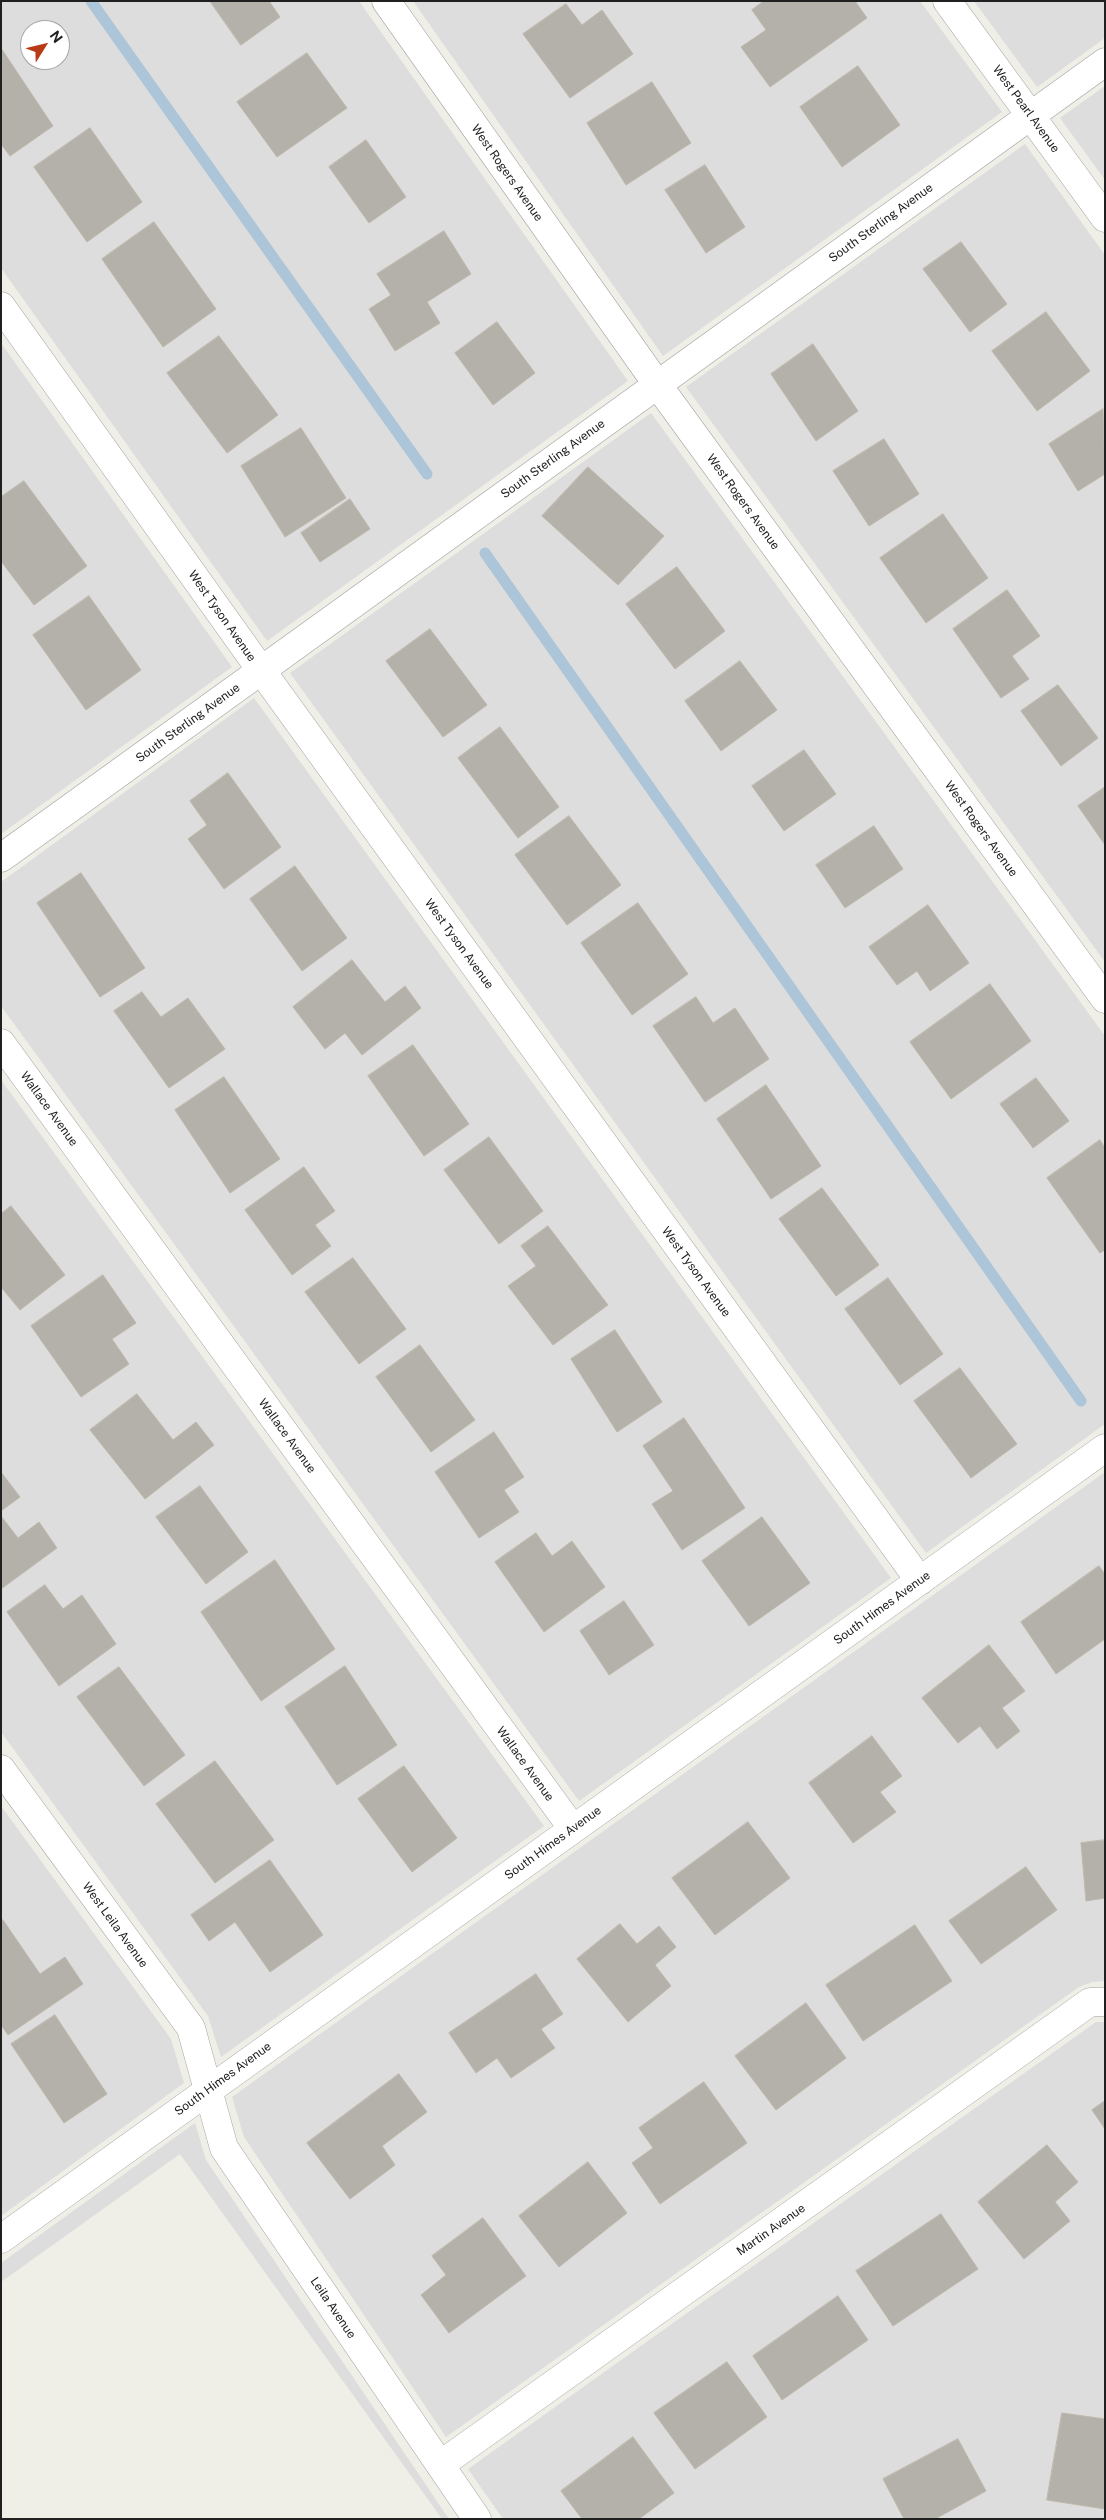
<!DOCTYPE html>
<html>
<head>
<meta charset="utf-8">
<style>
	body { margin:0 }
	#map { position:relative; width:1106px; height:2520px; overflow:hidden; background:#efeee7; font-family:"Public Sans",sans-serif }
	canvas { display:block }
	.frame { position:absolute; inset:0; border:2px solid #202020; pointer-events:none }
	.north { position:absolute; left:20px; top:20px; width:50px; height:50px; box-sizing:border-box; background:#fff; border:1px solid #a6a6a6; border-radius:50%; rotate:54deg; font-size:14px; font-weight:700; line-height:20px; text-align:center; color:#202020 }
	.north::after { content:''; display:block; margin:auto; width:18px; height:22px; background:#b83a17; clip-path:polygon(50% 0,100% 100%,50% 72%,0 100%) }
</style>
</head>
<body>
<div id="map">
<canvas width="1106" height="2520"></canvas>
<div class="frame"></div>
<div class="north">N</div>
</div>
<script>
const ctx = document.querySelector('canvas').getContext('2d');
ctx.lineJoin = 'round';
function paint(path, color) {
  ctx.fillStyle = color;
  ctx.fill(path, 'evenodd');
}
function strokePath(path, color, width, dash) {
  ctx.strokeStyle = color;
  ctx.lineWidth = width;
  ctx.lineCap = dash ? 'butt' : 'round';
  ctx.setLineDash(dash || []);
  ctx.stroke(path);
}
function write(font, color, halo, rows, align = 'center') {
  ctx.font = font + ' "Public Sans",sans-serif';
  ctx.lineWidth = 4;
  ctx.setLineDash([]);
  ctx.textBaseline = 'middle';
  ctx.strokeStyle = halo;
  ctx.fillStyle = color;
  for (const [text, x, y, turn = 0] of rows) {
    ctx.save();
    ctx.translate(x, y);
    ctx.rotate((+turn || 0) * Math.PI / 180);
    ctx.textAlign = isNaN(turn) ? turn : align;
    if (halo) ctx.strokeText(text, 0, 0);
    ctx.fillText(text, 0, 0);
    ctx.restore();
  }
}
const residential = new Path2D(`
	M1,1H359L628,381L267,641L1,268ZM30,30H60V60H30Z
	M413,1H920L1002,112L663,356Z
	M974,1H1105V38L1037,87Z
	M1105,86V180L1060,118Z
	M1025,144L1105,255V962L686,387Z
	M1,343L232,667L1,834Z
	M651,413L1105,1036V1424L926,1553L290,673Z
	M254,698L891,1578L579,1801L1,1006V882Z
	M1,1080L544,1826L221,2057L208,2016L1,1732Z
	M1105,1472V1981L1092,1982L1079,1987L446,2437L244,2137L232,2097Z
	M1,1806L171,2039L184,2083L1,2216Z
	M1096,2022H1105V2519H503L468,2469Z
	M195,2123L206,2160L449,2519H442L180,2154L1,2282V2263Z`);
const stream = new Path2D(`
	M91,1L427,474
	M485,553L1081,1401`);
const building = new Path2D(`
	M210,1H269L280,17L241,45Z
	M764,1H855L867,18L770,87L741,47L766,30L752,10Z
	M566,4L582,25L602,10L633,54L570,98L523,34Z
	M1,48L53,126L10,156L1,144Z
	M307,53L347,108L277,157L237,102Z
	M858,66L900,125L842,167L800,107Z
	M652,82L691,143L626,185L587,123Z
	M90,128L142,202L87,242L34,167Z
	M366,140L406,197L369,223L329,167Z
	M705,165L745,227L706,253L665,190Z
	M154,222L216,309L163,347L102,259Z
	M444,231L471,274L427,302L440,323L395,351L369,309L391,295L377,274Z
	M961,242L1007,304L970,332L923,269Z
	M1046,312L1090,371L1037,411L992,351Z
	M497,322L535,373L493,405L455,353Z
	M219,336L278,415L227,453L167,373Z
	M813,344L858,411L816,441L771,374Z
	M1103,409L1105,474L1078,491L1049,444Z
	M301,428L346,498L285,537L241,466Z
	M884,439L919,494L869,526L833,471Z
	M588,467L664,536L618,585L542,516Z
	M24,481L87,566L34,605L1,561V497Z
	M350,499L370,529L320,562L301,533Z
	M943,514L988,578L926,623L880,558Z
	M677,567L725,631L675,669L626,604Z
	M1007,590L1040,636L1012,656L1029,679L1001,698L953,629Z
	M89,596L141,670L86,710L33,635Z
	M430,629L487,705L443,737L386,661Z
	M740,661L777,710L721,751L685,701Z
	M1058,685L1098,738L1061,766L1021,711Z
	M500,727L559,807L518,838L458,758Z
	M804,750L836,794L784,831L752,786Z
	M228,773L281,847L224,889L188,839L207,825L190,801Z
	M1105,787V845L1078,806Z
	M569,816L621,885L567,925L515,855Z
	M874,826L903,869L845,908L816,865Z
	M295,866L347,938L302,971L250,899Z
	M81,873L145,968L100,997L37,903Z
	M638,903L688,974L632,1015L581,943Z
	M928,905L969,963L930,991L917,971L897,985L869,947Z
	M352,960L385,1002L405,986L421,1008L362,1055L345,1033L325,1049L293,1007Z
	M990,984L1031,1041L951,1099L910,1042Z
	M142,992L161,1017L188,998L225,1049L169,1088L114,1011Z
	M696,997L713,1023L735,1008L769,1059L705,1102L653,1026Z
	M413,1045L469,1124L424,1156L368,1076Z
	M224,1077L280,1159L230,1193L175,1110Z
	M1036,1078L1069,1121L1033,1148L1000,1104Z
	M766,1085L821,1166L771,1199L717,1119Z
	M489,1137L543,1211L499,1244L444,1170Z
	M1100,1140L1105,1148V1250L1100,1253L1047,1178Z
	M304,1167L335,1211L315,1225L331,1246L292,1275L245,1210Z
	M822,1188L879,1265L836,1296L779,1219Z
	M11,1206L65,1275L20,1310L1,1287V1214Z
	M548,1226L608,1305L553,1345L508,1286L536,1266L521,1246Z
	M353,1258L406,1329L359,1364L305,1292Z
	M103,1275L136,1323L112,1339L129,1364L81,1397L31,1326Z
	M888,1278L943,1354L900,1385L845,1309Z
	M615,1330L662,1402L617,1432L571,1359Z
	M420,1345L475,1420L431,1452L376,1377Z
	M960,1368L1017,1444L971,1478L914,1401Z
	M137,1394L173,1440L196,1422L214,1445L145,1499L90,1430Z
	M684,1418L745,1508L682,1550L652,1504L673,1491L643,1446Z
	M494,1432L524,1477L504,1490L519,1512L479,1538L435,1472Z
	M1,1472L20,1497L1,1511Z
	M200,1486L248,1552L206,1584L156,1517Z
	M1,1516L18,1538L39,1522L57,1548L1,1589Z
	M762,1517L810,1583L749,1626L702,1561Z
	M536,1533L552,1556L572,1541L605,1587L544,1632L495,1562Z
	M275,1560L335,1649L261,1701L201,1612Z
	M1099,1566L1105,1574V1639L1056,1674L1021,1622Z
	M45,1585L63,1609L82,1595L116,1644L59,1686L7,1612Z
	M624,1601L654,1645L609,1675L580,1631Z
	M989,1645L1025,1691L1002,1708L1020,1731L997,1749L980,1726L958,1743L922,1698Z
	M345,1666L397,1745L337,1785L285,1707Z
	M119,1667L185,1755L144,1786L77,1697Z
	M872,1736L902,1776L880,1792L896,1812L853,1843L809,1783Z
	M215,1761L274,1840L215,1883L156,1804Z
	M404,1766L457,1838L412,1872L358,1799Z
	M748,1822L790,1878L715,1935L672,1878Z
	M1105,1840V1898L1086,1901L1081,1843Z
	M270,1860L323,1935L270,1972L235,1922L209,1941L191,1915Z
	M1026,1867L1057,1910L981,1964L949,1921Z
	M3,1920L40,1974L65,1957L83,1984L8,2035L1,2025V1921Z
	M620,1924L637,1944L659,1926L676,1947L655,1965L671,1986L628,2022L577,1959Z
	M915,1925L952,1981L863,2041L826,1985Z
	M536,1974L563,2014L541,2029L555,2048L511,2078L497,2058L476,2073L449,2033Z
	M806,2003L846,2058L776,2110L735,2056Z
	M55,2015L107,2094L64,2123L11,2044Z
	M399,2074L427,2112L382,2146L395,2165L350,2199L307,2143Z
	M704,2082L747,2143L660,2204L632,2163L653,2148L639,2128Z
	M1105,2101V2129L1092,2110Z
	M1047,2145L1078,2182L1055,2202L1070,2221L1024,2259L978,2202Z
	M588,2162L627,2213L559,2267L519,2216Z
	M941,2214L978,2269L893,2326L856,2271Z
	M483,2218L526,2276L449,2333L421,2295L446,2275L432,2256Z
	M838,2296L868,2340L782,2400L753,2356Z
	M727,2362L767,2417L695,2469L654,2413Z
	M1062,2413L1105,2419V2509L1047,2500Z
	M633,2437L674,2493L639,2519H582L561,2491Z
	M958,2439L986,2491L935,2519H904L883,2479Z`);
const minor = new Path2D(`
	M386,1L657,384L1105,999
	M947,1L1105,218
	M1,306L261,670L920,1581
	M1,858L1105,62
	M1,1043L573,1829
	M1,1769L191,2028L224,2148L477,2519
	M1,2239L1105,1448
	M440,2465L1090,2002H1105`);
const streetNames = [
	["West Pearl Avenue",1026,109,54],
	["West Rogers Avenue",507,173,55],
	["South Sterling Avenue",881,223,-36],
	["South Sterling Avenue",553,459,-36],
	["West Rogers Avenue",743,502,54],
	["West Tyson Avenue",222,616,55],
	["South Sterling Avenue",188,723,-36],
	["West Rogers Avenue",981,829,54],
	["West Tyson Avenue",459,944,54],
	["Wallace Avenue",49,1109,54],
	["West Tyson Avenue",696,1272,54],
	["Wallace Avenue",287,1436,54],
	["South Himes Avenue",882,1608,-36],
	["Wallace Avenue",525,1764,54],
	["South Himes Avenue",553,1843,-36],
	["West Leila Avenue",115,1925,54],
	["South Himes Avenue",223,2079,-36],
	["Martin Avenue",771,2230,-35],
	["Leila Avenue",333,2308,56]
];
paint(residential, '#dedddd');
strokePath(stream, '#adc5d8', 11);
paint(building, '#b4b1aa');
strokePath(building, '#bfb8ab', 1);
strokePath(minor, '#a1a1a1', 29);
strokePath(minor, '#fff', 28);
write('12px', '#202020', '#fff', streetNames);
</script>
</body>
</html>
